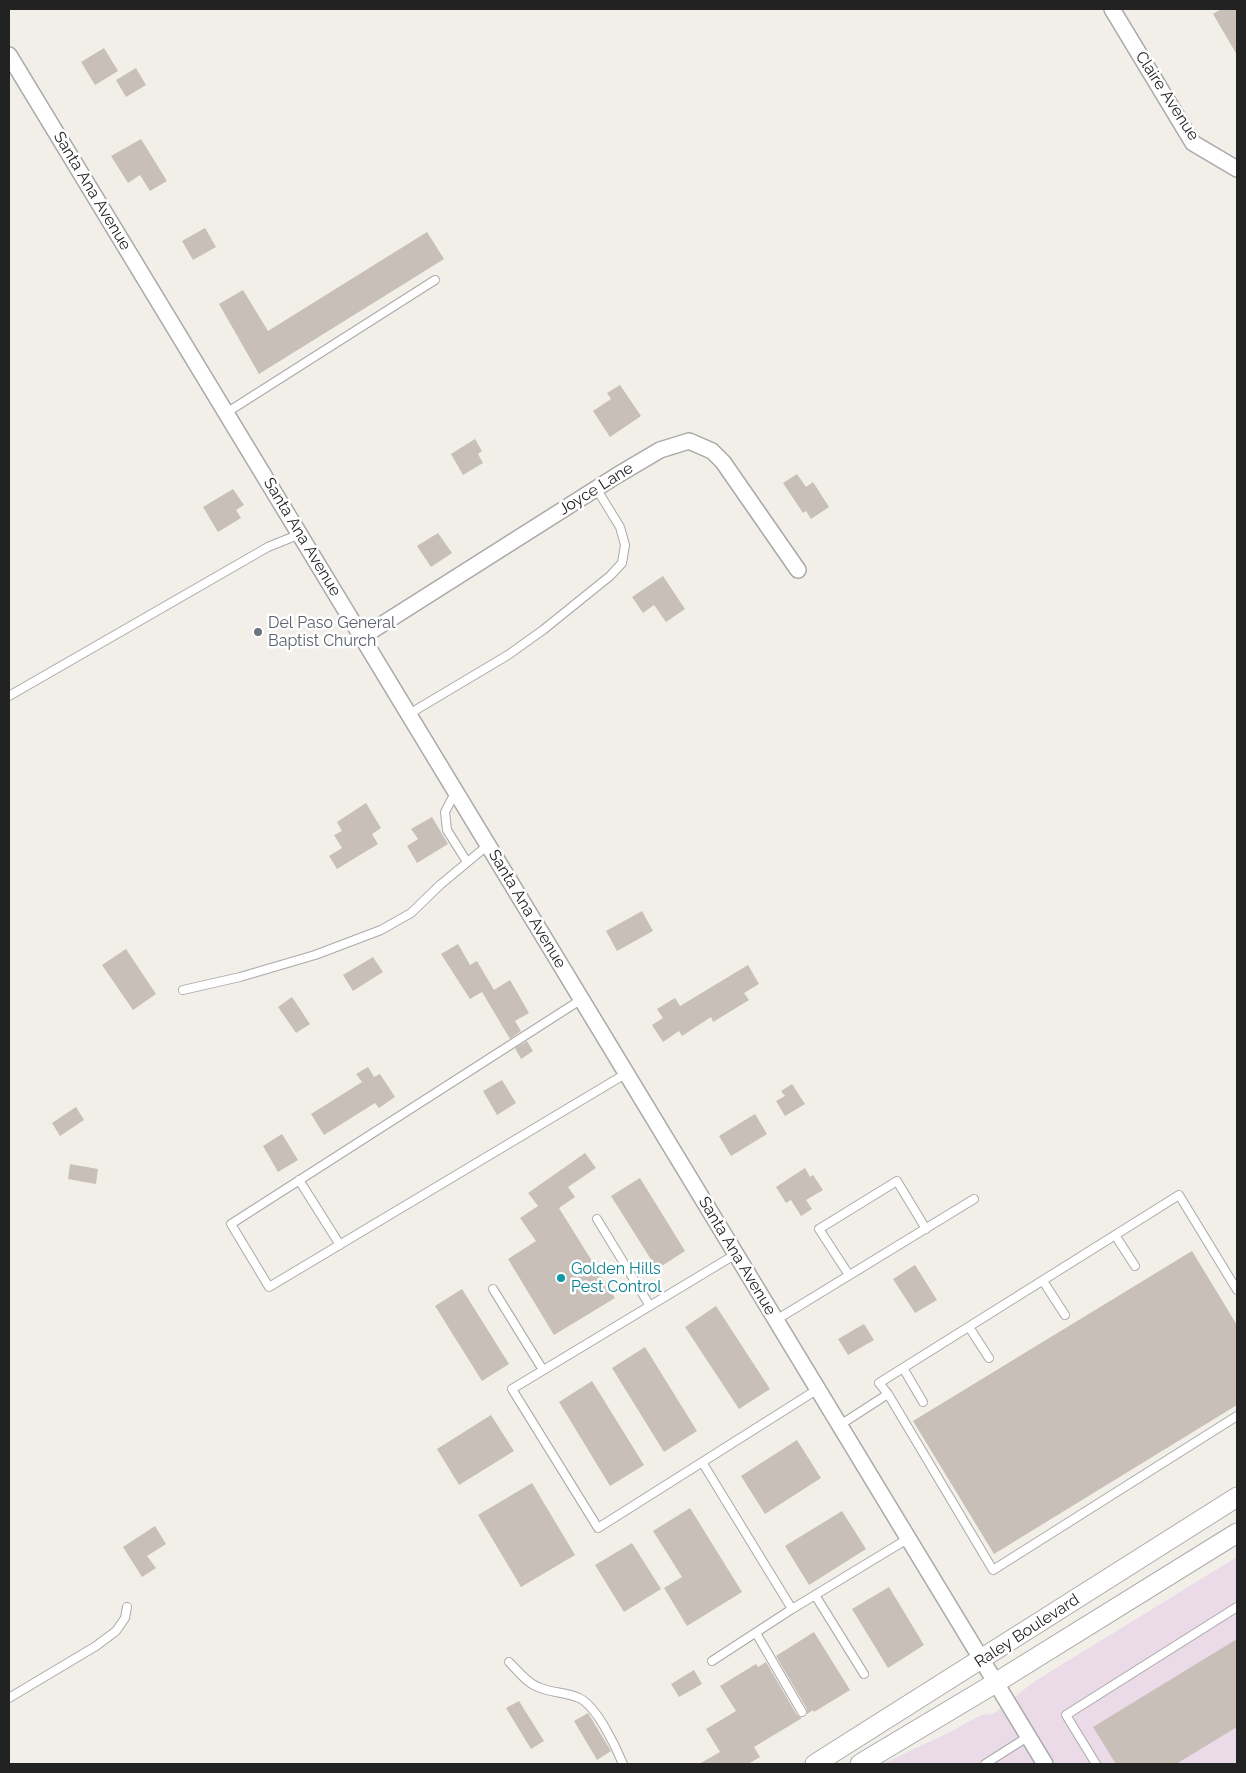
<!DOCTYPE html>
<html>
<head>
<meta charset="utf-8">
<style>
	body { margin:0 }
	#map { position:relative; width:1246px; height:1773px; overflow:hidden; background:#f2efe9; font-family:Raleway,sans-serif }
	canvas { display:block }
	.frame { position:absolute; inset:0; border:10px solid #222; pointer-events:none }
</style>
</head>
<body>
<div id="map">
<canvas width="1246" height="1773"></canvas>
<div class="frame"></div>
</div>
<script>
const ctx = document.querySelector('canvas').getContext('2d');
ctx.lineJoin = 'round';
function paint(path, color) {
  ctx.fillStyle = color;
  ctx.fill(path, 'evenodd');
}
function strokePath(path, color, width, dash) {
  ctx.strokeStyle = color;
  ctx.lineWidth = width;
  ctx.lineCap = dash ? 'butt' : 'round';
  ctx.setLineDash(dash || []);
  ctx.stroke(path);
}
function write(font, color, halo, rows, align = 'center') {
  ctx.font = font + ' Raleway,sans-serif';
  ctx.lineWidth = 5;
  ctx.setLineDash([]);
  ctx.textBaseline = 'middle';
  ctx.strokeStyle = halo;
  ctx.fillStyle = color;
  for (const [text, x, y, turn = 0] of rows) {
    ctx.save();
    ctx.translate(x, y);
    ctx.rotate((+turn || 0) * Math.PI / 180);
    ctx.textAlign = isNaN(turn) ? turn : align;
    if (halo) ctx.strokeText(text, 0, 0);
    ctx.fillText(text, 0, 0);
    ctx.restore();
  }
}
const industrial = new Path2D(`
	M1237,1557V1764H883L952,1731L981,1715L993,1714L1035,1681Z`);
const building = new Path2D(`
	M1221,9H1237V55L1213,14Z
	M104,48L118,71L95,85L81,62Z
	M136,68L146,85L126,97L116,80Z
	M141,139L167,181L150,191L140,175L128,183L111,156Z
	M205,228L216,247L193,260L182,241Z
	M427,232L444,259L259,374L219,304L243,290L268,331Z
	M620,385L641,416L610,437L593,411L611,399L607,393Z
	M475,439L482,451L478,454L483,463L463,475L451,454Z
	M797,474L806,487L813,482L829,507L811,519L806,511L803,513L783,483Z
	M233,489L244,505L236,510L241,518L218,532L203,507Z
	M438,533L452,553L431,567L417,546Z
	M663,576L685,609L666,622L654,605L643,613L632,597Z
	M366,803L381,828L372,834L378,844L337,869L329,856L342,848L334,835L342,831L337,822Z
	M432,817L448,844L417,863L407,846L418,839L411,829Z
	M642,911L653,931L617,951L606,931Z
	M458,944L470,965L477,961L494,990L510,980L529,1013L515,1021L521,1031L510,1039L482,992L470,999L441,954Z
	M126,949L156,994L133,1010L102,965Z
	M373,957L383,972L353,991L343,975Z
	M748,965L759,984L744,993L749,1000L713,1022L711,1017L682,1036L679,1031L663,1042L652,1025L663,1018L657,1009L675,998L680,1006Z
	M292,997L310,1024L296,1033L278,1007Z
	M527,1041L533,1051L521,1059L515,1048Z
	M368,1067L374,1077L380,1074L395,1097L379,1108L375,1103L324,1135L311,1114L362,1082L356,1074Z
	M502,1080L516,1103L497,1115L483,1091Z
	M792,1084L805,1104L785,1116L776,1101L785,1096L781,1091Z
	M76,1107L84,1120L60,1136L52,1123Z
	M755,1114L767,1134L731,1156L719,1136Z
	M282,1134L298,1160L278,1172L263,1146Z
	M585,1153L596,1168L568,1187L575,1197L559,1208L615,1298L554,1335L508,1259L536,1241L520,1218L538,1206L528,1193Z
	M70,1164L98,1169L96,1184L68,1179Z
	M805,1168L810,1177L813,1175L823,1190L806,1200L812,1209L801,1216L791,1200L786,1203L776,1187Z
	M640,1178L685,1251L657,1269L611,1196Z
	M1192,1251L1237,1325V1405L994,1554L913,1421Z
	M915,1265L937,1300L915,1313L893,1279Z
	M462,1289L509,1364L482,1381L435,1306Z
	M716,1306L770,1389L739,1409L685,1327Z
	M864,1324L874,1340L848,1355L838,1339Z
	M645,1347L697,1431L664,1452L612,1368Z
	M592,1381L644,1465L610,1486L559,1402Z
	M491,1415L514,1451L459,1485L437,1449Z
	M797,1440L821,1478L765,1514L741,1476Z
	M532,1483L575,1555L521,1587L478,1515Z
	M690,1508L742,1592L687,1626L664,1588L682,1577L653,1531Z
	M842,1511L866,1549L809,1585L785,1546Z
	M155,1526L166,1544L147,1556L156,1568L142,1577L123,1547Z
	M632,1543L661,1589L624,1612L595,1565Z
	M889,1587L924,1645L888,1668L852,1609Z
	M814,1632L850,1690L814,1712L813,1710L807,1714V1709L776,1656Z
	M1237,1639V1727L1176,1764H1116L1093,1727Z
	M766,1662L797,1715L802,1718L754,1747L760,1757L748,1764H699L720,1752L706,1729L736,1711L720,1686L756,1664L758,1667Z
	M694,1670L702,1684L679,1697L671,1684Z
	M519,1701L544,1741L531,1749L506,1708Z
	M588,1713L611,1751L597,1760L574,1721Z`);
const service = new Path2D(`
	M226,413L435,280
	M9,696L268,547L300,534
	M409,714L508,655L543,630L610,576L622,563L625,545L620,527L596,488
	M456,791L445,812L447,830L467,862
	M183,990L240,977L315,955L381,930L411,913L440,885L488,845
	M582,999L231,1224L269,1287L627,1073
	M299,1180L340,1245
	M597,1219L650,1306
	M1115,1235L1135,1266
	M736,1254L512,1389L598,1528L818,1389
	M849,1275L819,1229L897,1181L926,1229
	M1043,1281L1065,1315
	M493,1289L543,1370
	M776,1320L974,1199
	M969,1327L989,1358
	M903,1368L923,1402
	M888,1394L879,1383L1179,1195L1237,1290
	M840,1425L888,1394L993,1570L1237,1416
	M702,1462L792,1609L712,1661
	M815,1595L864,1674
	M792,1609L909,1538
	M756,1633L802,1712
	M509,1662C518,1671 527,1683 538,1687C551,1693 566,1692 579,1698C596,1705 616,1747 623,1764
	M9,1698L96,1646L116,1631L125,1618L127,1607
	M985,1764L1029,1736
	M1096,1764L1066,1715L1237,1607`);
const minor = new Path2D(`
	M1112,9L1193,143L1237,169
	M9,55L1045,1764
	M362,637L616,476L660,450L689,441L712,451L723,462L798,570`);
const tertiary = new Path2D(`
	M815,1764L1237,1497
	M860,1764L997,1682L1237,1533`);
const markers = [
	[258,632,5,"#6b7280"],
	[561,1278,5,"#0f9aa8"]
];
const streetNames = [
	["Claire Avenue",1167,96,57],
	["Santa Ana Avenue",92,191,59],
	["Joyce Lane",596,489,-32],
	["Santa Ana Avenue",302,537,59],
	["Santa Ana Avenue",527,909,59],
	["Santa Ana Avenue",737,1256,59],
	["Raley Boulevard",1027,1631,-33]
];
const worshipNames = [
	["Del Paso General",268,623],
	["Baptist Church",268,641]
];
const cultureNames = [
	["Golden Hills",571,1269],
	["Pest Control",571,1287]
];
paint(industrial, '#ebdbe8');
paint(building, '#c7bfb8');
strokePath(service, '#a9a9a9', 10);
strokePath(minor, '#a9a9a9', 18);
strokePath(tertiary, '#a9a9a9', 21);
strokePath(service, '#fff', 8);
strokePath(minor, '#fff', 15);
strokePath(tertiary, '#fff', 19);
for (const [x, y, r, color] of markers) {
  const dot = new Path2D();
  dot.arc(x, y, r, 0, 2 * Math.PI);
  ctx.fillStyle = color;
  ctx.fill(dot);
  strokePath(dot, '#fff', 2);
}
write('16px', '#222', '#fff', streetNames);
write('16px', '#5b616d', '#fff', worshipNames, 'left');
write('16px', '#0d838f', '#fff', cultureNames, 'left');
</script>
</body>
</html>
